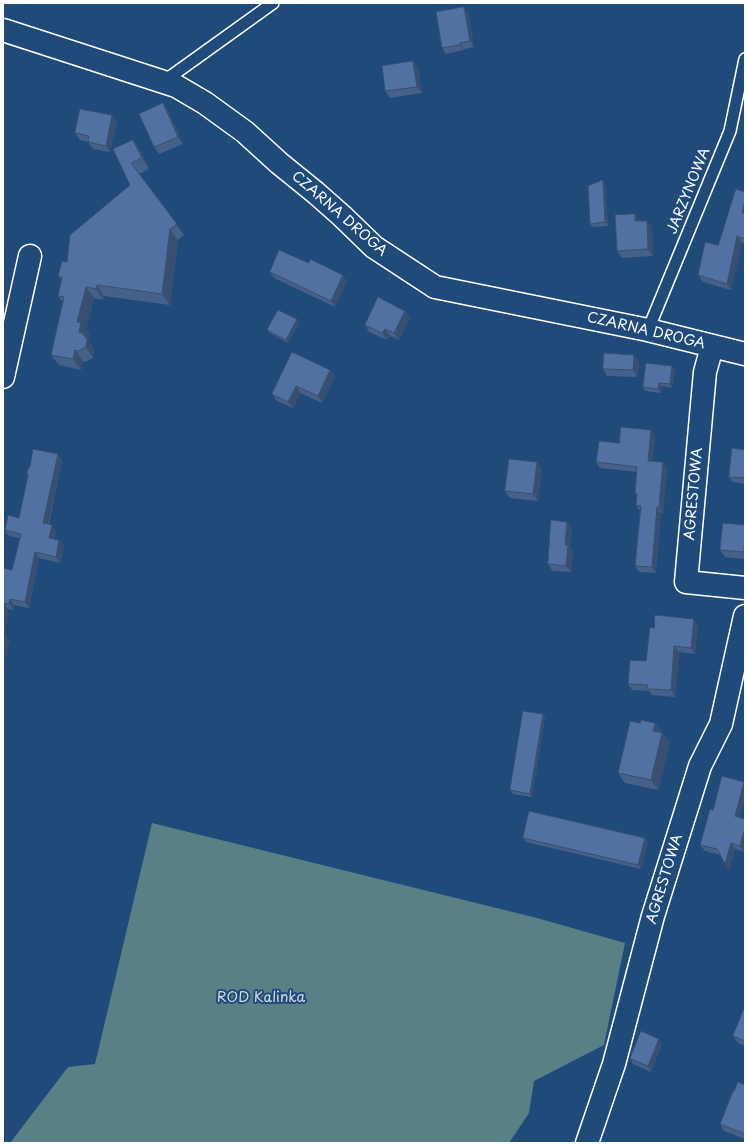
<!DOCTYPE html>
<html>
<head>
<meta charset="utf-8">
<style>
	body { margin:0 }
	#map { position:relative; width:748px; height:1146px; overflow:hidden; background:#1f4a7a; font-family:"Playpen Sans",sans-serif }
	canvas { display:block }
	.frame { position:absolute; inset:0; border:4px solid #fff; pointer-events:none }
</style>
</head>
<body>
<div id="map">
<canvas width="748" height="1146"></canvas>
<div class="frame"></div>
</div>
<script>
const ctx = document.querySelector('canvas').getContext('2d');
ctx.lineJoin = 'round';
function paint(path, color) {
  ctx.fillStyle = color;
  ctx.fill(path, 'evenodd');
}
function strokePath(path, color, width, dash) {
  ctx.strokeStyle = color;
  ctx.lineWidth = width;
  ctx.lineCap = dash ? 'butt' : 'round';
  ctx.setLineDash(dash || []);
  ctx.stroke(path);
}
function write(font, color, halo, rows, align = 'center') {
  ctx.font = font + ' "Playpen Sans",sans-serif';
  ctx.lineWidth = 4;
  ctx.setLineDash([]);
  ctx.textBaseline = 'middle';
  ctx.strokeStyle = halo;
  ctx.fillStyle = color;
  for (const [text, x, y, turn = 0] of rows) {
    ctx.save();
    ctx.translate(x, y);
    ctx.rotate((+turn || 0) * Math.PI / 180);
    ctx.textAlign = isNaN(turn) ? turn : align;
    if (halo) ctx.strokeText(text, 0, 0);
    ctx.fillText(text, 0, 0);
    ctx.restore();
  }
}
const green = new Path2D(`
	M152,823L537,918L625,943L604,1045L534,1081L529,1113L509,1143H10L68,1067L95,1064Z`);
const lane = new Path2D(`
	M163,82L273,3
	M648,330L730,131L745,59`);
const street = new Path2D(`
	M3,30L176,86L205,103L245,132L279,163L316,193L342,216L374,247L435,287L648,330L745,354
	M712,347L705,372L686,582L745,588
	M3,377L30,256
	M587,1143L614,1064L653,916L700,766L721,724L745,616`);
const wall = new Path2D(`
	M468,13L474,47L464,49V50L446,54L442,48Z
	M413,61L418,68L422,93L390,98L385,91Z
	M163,103L168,110L183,144L159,154L154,147Z
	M112,115L117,122L110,152L93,149L88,142L80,140L75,133Z
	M113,149L141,151L149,169L139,174L184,235L178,240L170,305L104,296L103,300L94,298L86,329L89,334L88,340L94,350L93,358L85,362L83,361L81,370L59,365L51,355L63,302L58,296L62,281L58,276L67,262L130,185Z
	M605,184L608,226L593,227L590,224Z
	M745,192V244L742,243L731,290L703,282L698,275L718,245Z
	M635,214L639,221H647L652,227L653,256L622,258L617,251Z
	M309,263L347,281L335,307L274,278L270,272Z
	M405,311L410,317L399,340L390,336L387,340L369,332L365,325Z
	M297,319L299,323L288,343L270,333L267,330Z
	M639,362L637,377L607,376L603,369Z
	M672,366L675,370L672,388L662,386L661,393L645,391L643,387Z
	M330,370L335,376L322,403L300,393L293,408L277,401L272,394Z
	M655,436L652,461L667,468L663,513H661L656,573L639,572L635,566L640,511L636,505L637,496L635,493L637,472L600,468L596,462L619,443Z
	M745,450V484L733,482L729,477Z
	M62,460L49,524L56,531L54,539L64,546L60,563L39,558L29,608L14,605L13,610L8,609L4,635L9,641L3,667V568L12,570L20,538L9,536L5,530L19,518Z
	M537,462L542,469L538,501L510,498L505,491Z
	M567,522L572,528L570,548L573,552L571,572L552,571L548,564Z
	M745,525V559L725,557L720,550Z
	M694,619L698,626L695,654L679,652L675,697L652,695L649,691L632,690L628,684L646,661L654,628Z
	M543,714L545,718L532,797L513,794L510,790Z
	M640,723H655L670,743L658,790L625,783L618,773Z
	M740,818L744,852L735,849L729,870L720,855L705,851L700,845Z
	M523,838L648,842L641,869L526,842Z
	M745,1006V1046L738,1043L733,1036Z
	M662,1044L651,1072L633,1064L630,1059Z
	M745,1085V1139L724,1131L720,1124L734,1091Z`);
const shadedWall = new Path2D(`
	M464,7L468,13L474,47L470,41Z
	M460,43L464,49V50L460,45Z
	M413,61L418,68L422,93L417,87Z
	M163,103L168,110L183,144L178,137Z
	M112,115L117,122L110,152L106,146Z
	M133,140L141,151L149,169L142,158Z
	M603,180L605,184L608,226L605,222Z
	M745,201V216L742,213Z
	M635,214L640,221H635Z
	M647,221L652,227L653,256L648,249Z
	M170,229L178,240L170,305L162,294Z
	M737,236L742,243L731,290L727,284Z
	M343,275L347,281L335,307L331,301Z
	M97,285L104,296L103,300L96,289Z
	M86,287L94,298L86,329L89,334L88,340L94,350L93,358L86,347L79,332L77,322Z
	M405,311L410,317L399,340L394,333Z
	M297,319L299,323L288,343L286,340Z
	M385,329L390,336L387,340L382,333Z
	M75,350L83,361L81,370L73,359Z
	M634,355L639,362L637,377L633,370Z
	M672,366L675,370L672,388L670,384Z
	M330,370L335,376L322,403L318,396Z
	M659,383L662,386L661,393L658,389Z
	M296,386L300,393L293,408L288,402Z
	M651,430L655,436L652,467L648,461Z
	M58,454L62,460L47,529L43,523Z
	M537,462L542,469L538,501L533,494Z
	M663,462L667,468L663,513L659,507Z
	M657,507L661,513L656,573L652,567Z
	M567,522L572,528L570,548L573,552L571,572L566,566L565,545Z
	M52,525L56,531L53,544L49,538Z
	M59,540L64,546L60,563L56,557Z
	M35,552L39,558L29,608L25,602Z
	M10,599L14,605L13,610L9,604Z
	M4,603L8,609L3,640V610Z
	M694,619L698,626L695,654L691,648Z
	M5,635L9,641L3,667V642Z
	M674,646L679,652L675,697L671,690Z
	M543,714L545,718L532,797L530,794Z
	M655,723L662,733L660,741L653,731Z
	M662,733L670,743L658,790L651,780Z
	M744,782L745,783V801L739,822L735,816Z
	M745,828V849L744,852L740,846Z
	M645,838L648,842L641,869L638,865Z
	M731,843L735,849L729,870L725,864Z
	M659,1039L662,1044L651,1072L648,1066Z`);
const building = new Path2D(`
	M464,7L470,41L460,43V45L442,48L436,12Z
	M413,61L417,87L385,91L382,66Z
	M163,103L178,137L154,147L139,114Z
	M80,109L112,115L106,146L88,142L89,136L75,133Z
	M133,140L142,158L131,163L177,224L170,229L162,294L97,285L96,289L86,287L77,322L81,323L79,332L82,333L87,339L86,347L78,351L75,350L73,359L51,355L64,297L58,296L62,277L58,276L62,261L67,262L70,235L130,185L113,149Z
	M603,180L605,222L590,224L588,186Z
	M736,189L745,192V201L742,213H745V239L737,236L727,284L698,275L705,242L718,245Z
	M635,214V221H647L648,249L617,251L615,215Z
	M279,250L309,263L310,259L343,275L331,301L270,272Z
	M378,297L405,311L394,333L385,329L382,333L365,325Z
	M278,310L297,319L286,340L267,330Z
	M292,352L330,370L318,396L296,386L288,402L272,394Z
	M604,353L634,355L633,370L603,369Z
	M646,363L672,366L670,384L659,383L658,389L643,387Z
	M621,427L651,430L648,461L663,462L659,507H657L652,567L635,566L641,506L636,505L637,493H635L637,467L596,462L599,441L619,443Z
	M732,448L745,450V478L729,477Z
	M33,449L58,454L43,523L52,525L49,538L59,540L56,557L35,552L25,602L10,599L9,604L4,603L3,610V568L12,570L21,534L5,530L8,515L19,518L28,475L27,471L30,466Z
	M509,459L537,462L533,494L505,491Z
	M551,520L567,522L565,545H568L566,566L548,564Z
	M723,523L745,525L744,552L720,550Z
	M655,615L694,619L691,648L674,646L671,690L647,689L648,685L628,684L630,660L646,661L650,627L654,628Z
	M3,634L5,635L3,642Z
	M523,711L543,714L530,794L510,790Z
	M641,720L655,723L653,731L662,733L651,780L618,773L630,721L640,723Z
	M722,776L744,782L735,816L745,819V828L740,846L731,843L725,864L717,849L700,845L710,809L713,810Z
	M529,811L645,838L638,865L523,838Z
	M745,1006V1041L733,1036Z
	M641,1031L659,1039L648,1066L630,1059Z
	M738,1082L745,1085V1134L720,1124L733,1091H734Z`);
const streetNames = [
	["JARZYNOWA",689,191,-68],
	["CZARNA DROGA",339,214,41],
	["CZARNA DROGA",646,331,13],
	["AGRESTOWA",694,494,-85],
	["AGRESTOWA",665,879,-73]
];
const parkNames = [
	["ROD Kalinka",261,998]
];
paint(green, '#598085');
strokePath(lane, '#fff', 14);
strokePath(street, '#fff', 25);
strokePath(lane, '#1f4a7a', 11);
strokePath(street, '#1f4a7a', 22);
paint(wall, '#45618a');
paint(shadedWall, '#384f71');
paint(building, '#5071a1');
strokePath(building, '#384f71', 1);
write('14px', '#fff', '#1f4a7a', streetNames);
write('14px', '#d6dfe0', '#1f4a7a', parkNames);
</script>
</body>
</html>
